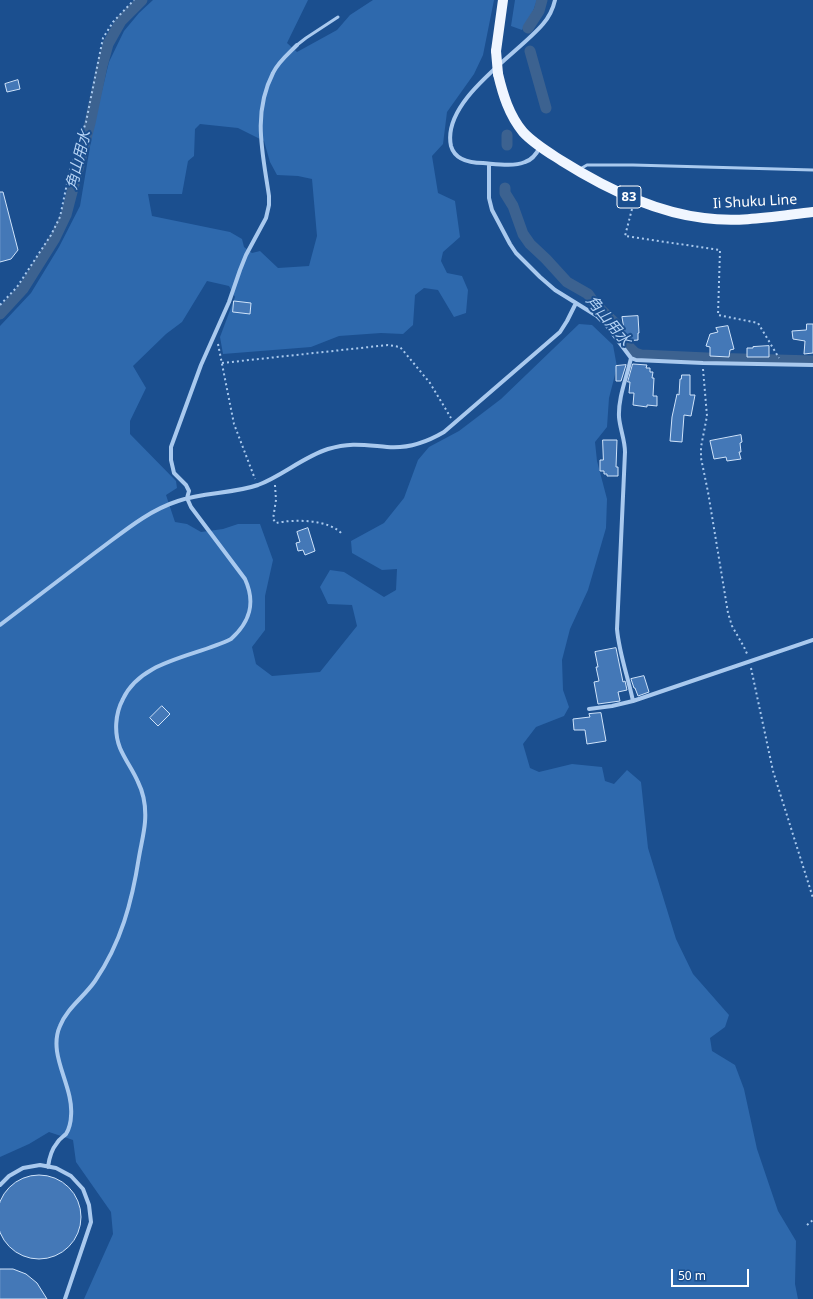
<!DOCTYPE html>
<html>
<head>
<meta charset="utf-8">
<style>
	body { margin:0 }
	#map { position:relative; width:813px; height:1299px; overflow:hidden; background:#1b4f8f; font-family:"Noto Sans",sans-serif }
	canvas { display:block }
	.scale { position:absolute; left:671px; top:1269px; width:78px; height:18px; box-sizing:border-box; border:2px solid #fff; border-top:0; padding-left:5px; font-size:12px; line-height:14px; white-space:nowrap; color:#fff; -webkit-text-stroke:3px #1b4f8f; paint-order:stroke }
</style>
</head>
<body>
<div id="map">
<canvas width="813" height="1299"></canvas>
<div class="scale">50 m</div>
</div>
<script>
const ctx = document.querySelector('canvas').getContext('2d');
ctx.lineJoin = 'round';
function paint(path, color) {
  ctx.fillStyle = color;
  ctx.fill(path, 'evenodd');
}
function strokePath(path, color, width, dash) {
  ctx.strokeStyle = color;
  ctx.lineWidth = width;
  ctx.lineCap = dash ? 'butt' : 'round';
  ctx.setLineDash(dash || []);
  ctx.stroke(path);
}
function write(font, color, halo, rows, align = 'center') {
  ctx.font = font + ' "Noto Sans","Noto Sans JP",sans-serif';
  ctx.lineWidth = 4;
  ctx.setLineDash([]);
  ctx.textBaseline = 'middle';
  ctx.strokeStyle = halo;
  ctx.fillStyle = color;
  for (const [text, x, y, turn = 0] of rows) {
    ctx.save();
    ctx.translate(x, y);
    ctx.rotate((+turn || 0) * Math.PI / 180);
    ctx.textAlign = isNaN(turn) ? turn : align;
    if (halo) ctx.strokeText(text, 0, 0);
    ctx.fillText(text, 0, 0);
    ctx.restore();
  }
}
const green = new Path2D(`
	M153,0H308L287,43L297,52L337,30L350,15L373,0H494L483,55L474,74L447,112L443,144L432,156L438,193L455,201L460,237L443,252L441,261L447,273L462,276L468,290L466,313L454,317L438,290L424,288L415,295L413,325L403,334L381,333L339,336L311,347L223,354L220,337L235,297L229,286L207,281L182,322L166,334L133,366L146,388L130,421V434L176,481L177,488L166,495L175,522L187,524L201,532L223,529L238,524H260L273,560L265,596V630L252,647L256,664L272,676L320,672L357,626L352,605L328,604L320,587L330,570L344,572L384,597L396,590L397,569L382,570L352,553L351,541L384,523L404,498L418,460L429,447L459,431L501,399L579,324L592,325L613,345L617,367L609,398L607,427L595,442L597,461L607,499L606,528L588,590L570,629L562,660L563,690L569,707L564,716L536,727L523,744L530,768L539,772L572,764L602,767L605,781L614,784L627,770L641,782L648,848L676,939L693,974L729,1015L725,1027L710,1038L712,1051L735,1065L744,1089L757,1149L778,1211L796,1241L795,1284L798,1299H84L113,1234L111,1212L76,1162L73,1140L49,1132L29,1144L0,1157V326L31,293L59,247L80,206L94,123L109,62L124,31L139,13ZM200,124L238,128L264,141L270,162L277,175L298,176L312,179L317,236L309,266L278,268L260,251L252,253L244,247L242,239L230,232L152,216L148,194H182L188,161L194,156L195,129Z
	M515,0H537L532,14L522,30L511,26Z`);
const canal = new Path2D(`
	M528,28L539,11L542,0
	M530,51L546,108
	M507,145V135
	M505,188V193L513,206L523,234L530,244L546,259L567,282L588,294L595,304L616,324L629,347L635,353L641,355L707,358L813,361
	M0,314L23,289L55,238L66,215L90,123L102,66L108,44L121,21L142,0`);
const building = new Path2D(`
	M18,80L20,89L7,92L5,84Z
	M0,192H3L18,250L11,259L0,262Z
	M234,301L251,303L250,314L233,312Z
	M638,316L639,333H638V340L626,341L622,317Z
	M807,324H813V353L804,354L805,341L793,339L792,331L806,330Z
	M728,326L734,349L730,350L729,357L710,356V347L706,346L710,334L718,332L716,328Z
	M769,346V357H747V348H753V347Z
	M633,364L647,365L646,368H650V372H653L652,378H654L653,396H657V406L647,405V407L633,405L634,393H629L630,382H628Z
	M626,365L621,381H616V366Z
	M682,375H690V395H695L691,416L684,415L682,442L670,441L672,417L677,394L679,395L680,379H681Z
	M741,435L742,442L740,443L741,452H739L741,459L727,461L726,457L714,459L710,441Z
	M603,440H617L616,467H618V476H607V474H604V471H600V460H603Z
	M308,528L315,551L305,555L303,550L298,551L296,543L300,542L297,532Z
	M616,648L623,682L625,681L627,690L618,692L620,701L598,704L594,682L599,681L596,667H598L595,652Z
	M644,676L649,692L638,696L635,688H634L631,679Z
	M162,706L170,714L158,726L150,718Z
	M601,713L606,741L587,744L585,730H574L573,719L590,717L589,714Z
	M-3 1217a42 42 0 1 1 84 0a42 42 0 1 1-84 0Z
	M0,1269H13L26,1274L37,1283L47,1299H0Z`);
const path = new Path2D(`
	M632,209L625,236L720,250L718,315L758,323L779,358
	M0,305L17,287L51,235L60,217L69,174L86,122L103,38L113,22L134,0
	M218,344L234,424L255,479
	M222,363L388,345L400,347L406,354L430,383L451,418
	M703,369L707,416L701,447V458L708,492L728,613L732,626L744,647L748,656
	M275,485L276,500L273,519L276,523C294,519 330,519 343,535
	M751,668L773,771L813,898
	M807,1225L813,1220`);
const service = new Path2D(`
	M297,45L306,38L338,17
	M580,169L587,165H633L813,170`);
const minor = new Path2D(`
	M540,147C537,153 532,160 525,162C513,167 496,164 483,163C471,163 455,160 451,146C441,100 518,54 543,24C549,17 553,9 555,0
	M489,164V198L492,210L510,244L516,253L540,277L555,290L597,316L607,326L631,358
	M813,365L703,363L636,360L631,358C627,377 618,397 619,417C620,429 625,440 625,452L617,629C619,653 628,677 633,701L813,640
	M0,625C32,601 64,576 96,552C122,533 147,511 178,501C204,492 232,494 258,485C282,476 303,457 328,449C350,442 364,445 387,447C408,449 427,442 444,432L560,332L567,321L576,303
	M589,709L612,706L633,701
	M48,1167C49,1159 52,1149 57,1143C59,1139 63,1137 66,1134C69,1130 71,1121 71,1116C74,1086 47,1055 60,1026C67,1008 84,997 95,981C121,943 132,902 139,857C141,845 144,834 145,822C146,809 144,794 138,782C133,770 125,760 120,748C114,733 115,714 123,699C141,660 195,657 231,639C250,622 256,603 245,579L191,507L187,498L189,491L186,485L174,473L171,460V447L201,365L229,302L240,270L246,255L266,218L269,205V196C263,154 252,114 273,73C278,62 288,54 297,45
	M0,1185L9,1176L23,1168L40,1165L56,1168L71,1176L83,1189L89,1205L91,1222L65,1299`);
const primary = new Path2D(`
	M496,51L503,0
	M498,74C503,95 509,115 523,132C534,144 548,152 562,161C605,188 653,212 704,218C740,223 777,216 813,212`);
const primaryBridge = new Path2D(`
	M496,51L498,74`);
const shields = [
	[629,197,24]
];
const shieldNames = [
	["83",629,197]
];
const streetNames = [
	["Ii Shuku Line",755,202,-3]
];
const waterNames = [
	["角山用水",79,160,-76],
	["角山用水",608,321,50]
];
paint(green, '#2e69ad');
strokePath(canal, '#3c6290', 11);
paint(building, '#4478b7');
strokePath(building, '#cfe3fa', 1);
strokePath(path, '#a9c9ee', 2, [2, 3]);
strokePath(service, '#a9c9ee', 3);
strokePath(minor, '#a9c9ee', 4);
strokePath(primary, '#f0f6ff', 10);
strokePath(primaryBridge, '#f0f6ff', 10);
for (const [x, y, w] of shields) {
  const box = new Path2D();
  box.roundRect(x - w / 2, y - 11, w, 22, 3);
  ctx.fillStyle = '#1b4f8f';
  ctx.fill(box);
  strokePath(box, '#fff', 1);
}
write('bold 13px', '#fff', null, shieldNames);
write('14px', '#fff', '#1b4f8f', streetNames);
write('italic 15px', '#b5d3f5', '#1b4f8f', waterNames);
</script>
</body>
</html>
